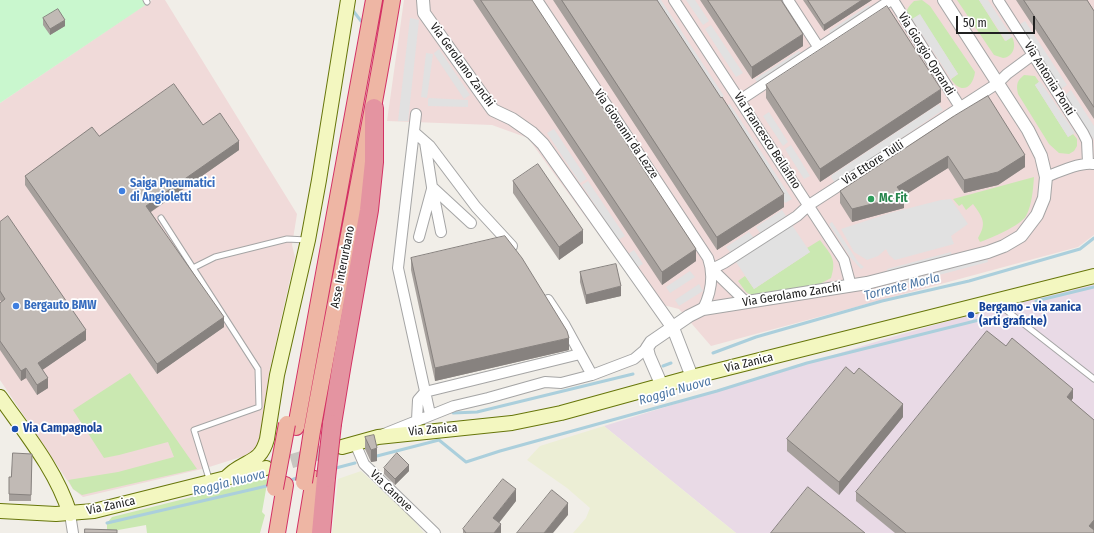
<!DOCTYPE html>
<html>
<head>
<meta charset="utf-8">
<style>
	body { margin:0 }
	#map { position:relative; width:1094px; height:533px; overflow:hidden; background:#f1eee8; font-family:"Fira Sans Condensed",sans-serif }
	canvas { display:block }
	.scale { position:absolute; left:956px; top:16px; width:79px; height:18px; box-sizing:border-box; border:2px solid #212121; border-top:0; padding-left:5px; font-size:12px; line-height:14px; white-space:nowrap; color:#212121; -webkit-text-stroke:3px #fff; paint-order:stroke }
</style>
</head>
<body>
<div id="map">
<canvas width="1094" height="533"></canvas>
<div class="scale">50 m</div>
</div>
<script>
const ctx = document.querySelector('canvas').getContext('2d');
ctx.lineJoin = 'round';
function paint(path, color) {
  ctx.fillStyle = color;
  ctx.fill(path, 'evenodd');
}
function strokePath(path, color, width, dash) {
  ctx.strokeStyle = color;
  ctx.lineWidth = width;
  ctx.lineCap = dash ? 'butt' : 'round';
  ctx.setLineDash(dash || []);
  ctx.stroke(path);
}
function write(font, color, halo, rows, align = 'center') {
  ctx.font = font + ' "Fira Sans Condensed",sans-serif';
  ctx.lineWidth = 3.5;
  ctx.setLineDash([]);
  ctx.textBaseline = 'middle';
  ctx.strokeStyle = halo;
  ctx.fillStyle = color;
  for (const [text, x, y, turn = 0] of rows) {
    ctx.save();
    ctx.translate(x, y);
    ctx.rotate((+turn || 0) * Math.PI / 180);
    ctx.textAlign = isNaN(turn) ? turn : align;
    if (halo) ctx.strokeText(text, 0, 0);
    ctx.fillText(text, 0, 0);
    ctx.restore();
  }
}
const commercial = new Path2D(`
	M152,0H165L297,214L292,245L295,257L269,373L260,451L206,468L83,497L73,489L0,380V103Z
	M404,0H1094V235L1078,247L711,346L679,309L647,301L528,138L492,125L387,121Z`);
const industrial = new Path2D(`
	M1094,282V533H736L604,426L885,339L1029,298Z`);
const farmland = new Path2D(`
	M604,426L736,533H573L586,518L590,508L567,488L527,460L540,446Z
	M361,471L412,518L424,533H332L338,479Z`);
const grass = new Path2D(`
	M922,0L930,6L975,72C973,88 961,95 951,79L958,74L920,15L909,21C903,13 908,7 914,1Z
	M957,0H979L1005,41L1012,37C1017,46 1013,57 1003,58L994,55Z
	M1024,75L1035,76L1039,82L1035,85L1068,137L1073,134L1077,139V146L1074,151L1069,154L1059,153L1049,144L1018,94C1016,84 1017,81 1024,75Z
	M1034,177C1033,190 1032,205 1026,216C1020,226 991,238 980,242L978,238C987,223 983,218 973,204L966,210L962,204L959,206L953,199Z
	M820,240C831,255 837,259 831,278L814,287L752,296L746,292L738,281L745,276L754,289L810,252L807,248Z
	M130,373L197,469L82,495L73,489L68,480L118,472L174,457L168,442L119,455L104,458L73,410Z
	M268,478L262,512L265,515L260,533H147L146,525L107,532V523L112,517Z`);
const park = new Path2D(`
	M0,0H144L147,4L0,103Z`);
const parking = new Path2D(`
	M652,0H661L724,96L717,101Z
	M686,0H695L709,21L703,25Z
	M979,0H988L1012,37L1006,41Z
	M869,5L870,7L831,34L829,31Z
	M920,14L958,74L951,79L912,19Z
	M410,18L419,20L408,121H398Z
	M1025,21L1067,85L1061,89L1019,25Z
	M711,25L743,73L736,77L705,29Z
	M439,49L470,95L464,99L434,54V53Z
	M799,51L801,53L757,82L755,79Z
	M426,53L433,54L427,98L421,97Z
	M1040,81L1075,133L1073,134L1068,137L1035,85Z
	M1071,90L1094,126V140L1065,95Z
	M429,98L468,100V107L428,106V99Z
	M730,104L792,199L785,203L723,108Z
	M939,104L943,110L835,183L831,177L832,175Z
	M769,112L788,142L783,146L763,116Z
	M554,129L587,179L580,183L547,133Z
	M791,145L810,176L804,179L785,149Z
	M588,181L625,236L618,240L582,185Z
	M951,199L968,224L951,236L954,244L895,260L889,255L886,249L878,256L867,260L854,252L841,229L890,213L941,200Z
	M782,210L786,216L760,233L756,227Z
	M832,222L858,262L864,267L861,269L850,257L829,224Z
	M792,225L810,252L754,289L736,262Z
	M749,232L754,238L730,252L726,247Z
	M634,250L643,264L636,268L628,254Z
	M951,252L952,256L888,273L887,269Z
	M987,259L988,262L886,289L885,286Z
	M690,271L695,277L670,293L666,287Z
	M699,284L703,291L679,306L675,300Z`);
const stream = new Path2D(`
	M351,8L361,21
	M1036,301L1094,287
	M713,353L756,337L882,301L969,281L1080,249L1094,238
	M663,366L671,363
	M453,413L477,412L633,374
	M377,456L439,440L466,462L500,451L717,391L807,363L987,318
	M332,469L355,463
	M288,481L300,477
	M107,523L271,485`);
const secondaryTunnel = new Path2D(`
	M271,467L337,448`);
const service = new Path2D(`
	M146,0L147,2
	M161,218L258,369L259,407L194,430L210,482
	M193,268L215,257L287,239L307,240
	M997,303L1094,379`);
const minor = new Path2D(`
	M537,0L708,258C714,275 711,293 703,309
	M674,0L844,260L851,286
	M788,0L819,48
	M893,0L960,107
	M998,0L1083,133L1087,141L1088,163
	M740,100L891,0
	M416,114L398,268L430,414
	M414,132L430,146L476,207L512,246
	M425,142L432,187L441,232
	M1046,177C1058,172 1080,162 1093,164
	M432,187L471,223
	M419,237L432,189
	M712,269L724,263L797,216L809,205L998,83L1007,74L1034,54
	M712,269L746,302
	M548,300L564,324L592,375
	M417,420L418,400L425,392L580,354
	M384,434L454,406L488,398L545,382L561,383L592,375L634,359L647,348
	M355,443L364,464L435,533
	M70,514L73,533`);
const tertiary = new Path2D(`
	M423,0L424,13L493,110L512,119L532,133L543,144L673,328L692,377
	M662,386L649,356L647,348L651,342L689,316L703,309L867,283L988,252L1004,246L1021,236L1037,215L1044,198L1046,177L1041,156L1028,130L944,0`);
const secondary = new Path2D(`
	M0,397C26,434 56,470 70,514
	M342,447L378,437L512,423L561,413L692,377L1094,276
	M225,479C228,476 231,473 234,471C251,459 261,461 267,439L277,375L308,240L319,180L348,0
	M0,511L56,514L94,511L266,468`);
const trunk = new Path2D(`
	M296,427L374,0
	M312,431C338,287 368,144 392,0
	M277,533L285,485
	M305,533L314,479`);
const motorway = new Path2D(`
	M332,424L342,363L369,210L374,162V108
	M321,533L326,478`);
const trunkBridge = new Path2D(`
	M304,482L312,431
	M275,488L287,424`);
const motorwayBridge = new Path2D(`
	M326,478L332,424`);
const wall = new Path2D(`
	M473,0H532L696,261L662,285L518,68Z
	M553,0H657L784,207L717,250Z
	M700,0H781L803,46L752,79Z
	M803,0H872L824,31Z
	M1016,0H1087L1094,11V119Z
	M43,18L65,26L50,35L43,25Z
	M766,85L941,102L820,182L766,98Z
	M954,116L1025,167L998,185L964,193L948,168L904,195V208L852,222L840,203V191Z
	M203,125L239,150L151,212L224,327L157,374L25,185V176L99,136Z
	M513,181L583,243L559,260L513,193Z
	M0,222L86,340L42,370L48,388L37,395L26,378L21,381L0,350V303L1,302L0,300Z
	M411,258L569,350L435,381L411,270Z
	M580,272L621,296L586,304L580,282Z
	M1073,398L1071,401L1094,420V533H895L856,501V492Z
	M903,417L839,495L787,451V439Z
	M365,437L377,461L371,462L365,449Z
	M32,454L31,501H9V477H11Z
	M384,468L409,471L395,485L384,474Z
	M516,501L499,523L501,533H463V529Z`);
const shadedWall = new Path2D(`
	M862,0H872L824,31V25Z
	M65,20V26L50,35V29Z
	M803,34V46L752,79V67Z
	M941,89V102L820,182V169Z
	M239,141V150L146,215V206Z
	M1025,155V167L998,185L964,193V180Z
	M948,156V168L902,197L904,196V208L852,222V209L897,187Z
	M784,194V207L717,250V237Z
	M583,230V243L559,260V247Z
	M696,249V261L662,285V272Z
	M621,286V296L586,304V295Z
	M224,317V327L157,374V364Z
	M86,330V340L38,373V363Z
	M569,338V350L435,381V368Z
	M26,368V378L21,381V371Z
	M48,378V388L37,395V385Z
	M1073,389V398L1067,407V397Z
	M903,404V417L839,495V482Z
	M377,448V461L371,462V450Z
	M409,465V471L395,485V479Z
	M516,489V501L493,530V518Z
	M568,503V515L553,533H544Z
	M1094,520V529L1091,533L1089,526Z
	M501,524V533H494Z`);
const building = new Path2D(`
	M481,0H532L696,249L662,272L518,56Z
	M562,0H657L721,98L722,97L784,194L717,237Z
	M708,0H781L803,34L752,67Z
	M808,0H862L824,25Z
	M1024,0H1087L1094,11V107Z
	M887,6L941,89L820,169L766,85Z
	M58,9L65,20L50,29L43,18Z
	M174,84L203,125L220,113L239,141L146,206L224,317L157,364L25,176L92,127L99,136Z
	M988,96L1025,155L998,172L964,180L948,156L897,187L904,196L852,209L840,191L954,116Z
	M538,164L583,230L559,247L513,181Z
	M8,216L86,330L38,363L48,378L37,385L26,368L21,371L0,341V303L5,299L0,291V222Z
	M505,236L522,258L567,331L569,338L435,368L411,258Z
	M616,264L621,286L586,295L580,272Z
	M987,331L1006,346L1012,338L1073,389L1067,397L1094,420V520L1089,526L1094,530V533H906L856,492Z
	M846,367L854,374L859,368L903,404L839,482L787,439Z
	M374,435L377,448L371,450L365,437Z
	M13,453L32,454L31,495L9,494V477H11Z
	M397,453L409,465L395,479L384,468Z
	M503,479L516,489L493,518L501,524L494,533H466L463,529Z
	M808,487L865,533H771Z
	M552,490L568,503L544,533H517Z
	M85,529L117,530V533H85Z`);
const markers = [
	[122,191,4,"#3f7fe0"],
	[871,199,4,"#2e9e5b"],
	[16,306,4,"#3f7fe0"],
	[971,315,4,"#1a4fb4"],
	[15,429,4,"#1a4fb4"]
];
const streetNames = [
	["Via Giorgio Oprandi",926,54,58],
	["Via Gerolamo Zanchi",462,65,54],
	["Via Antonia Ponti",1049,79,58],
	["Via Giovanni da Lezze",626,134,56],
	["Via Francesco Bellafino",767,141,57],
	["Via Ettore Tulli",873,163,-33],
	["Asse Interurbano",343,267,-79],
	["Via Gerolamo Zanchi",792,295,-9],
	["Via Zanica",749,363,-14],
	["Via Zanica",433,430,-5],
	["Via Canove",391,491,44],
	["Via Zanica",111,506,-12]
];
const shopNames = [
	["Saiga Pneumatici",130,184],
	["di Angioletti",130,198],
	["Bergauto BMW",24,306]
];
const leisureNames = [
	["Mc Fit",879,199]
];
const transitNames = [
	["Bergamo - via zanica",979,308],
	["(arti grafiche)",979,322],
	["Via Campagnola",23,429]
];
const waterNames = [
	["Torrente Morla",902,287,-14],
	["Roggia Nuova",675,391,-16],
	["Roggia Nuova",229,483,-14]
];
paint(commercial, '#f0dad9');
paint(industrial, '#e9dae6');
paint(farmland, '#eceed5');
paint(grass, '#cae8b1');
paint(park, '#c9f7ce');
paint(parking, '#e1e1e1');
strokePath(stream, '#abcfdc', 3);
strokePath(secondaryTunnel, '#c7c5c0', 14, [14, 7]);
strokePath(service, '#a5a5a5', 7);
strokePath(minor, '#a5a5a5', 12);
strokePath(tertiary, '#a5a5a5', 14);
strokePath(secondary, '#67760a', 16);
strokePath(trunk, '#d33164', 18);
strokePath(motorway, '#d33164', 20);
strokePath(service, '#fff', 5);
strokePath(minor, '#fff', 10);
strokePath(tertiary, '#fff', 12);
strokePath(secondary, '#f3f7c0', 14);
strokePath(trunk, '#eeb6a4', 16);
strokePath(motorway, '#e494a1', 18);
strokePath(trunkBridge, '#d33164', 18, []);
strokePath(motorwayBridge, '#d33164', 20, []);
strokePath(trunkBridge, '#eeb6a4', 16);
strokePath(motorwayBridge, '#e494a1', 18);
paint(wall, '#a6a09c');
paint(shadedWall, '#87827f');
paint(building, '#c1bab5');
strokePath(building, '#87827f', 1);
for (const [x, y, r, color] of markers) {
  const dot = new Path2D();
  dot.arc(x, y, r, 0, 2 * Math.PI);
  ctx.fillStyle = color;
  ctx.fill(dot);
  strokePath(dot, '#fff', 1.5);
}
write('12px', '#212121', '#fff', streetNames);
write('bold 12px', '#366cbe', '#fff', shopNames, 'left');
write('bold 12px', '#27864d', '#fff', leisureNames, 'left');
write('bold 12px', '#164399', '#fff', transitNames, 'left');
write('italic 13px', '#4e77a5', '#fff', waterNames);
</script>
</body>
</html>
